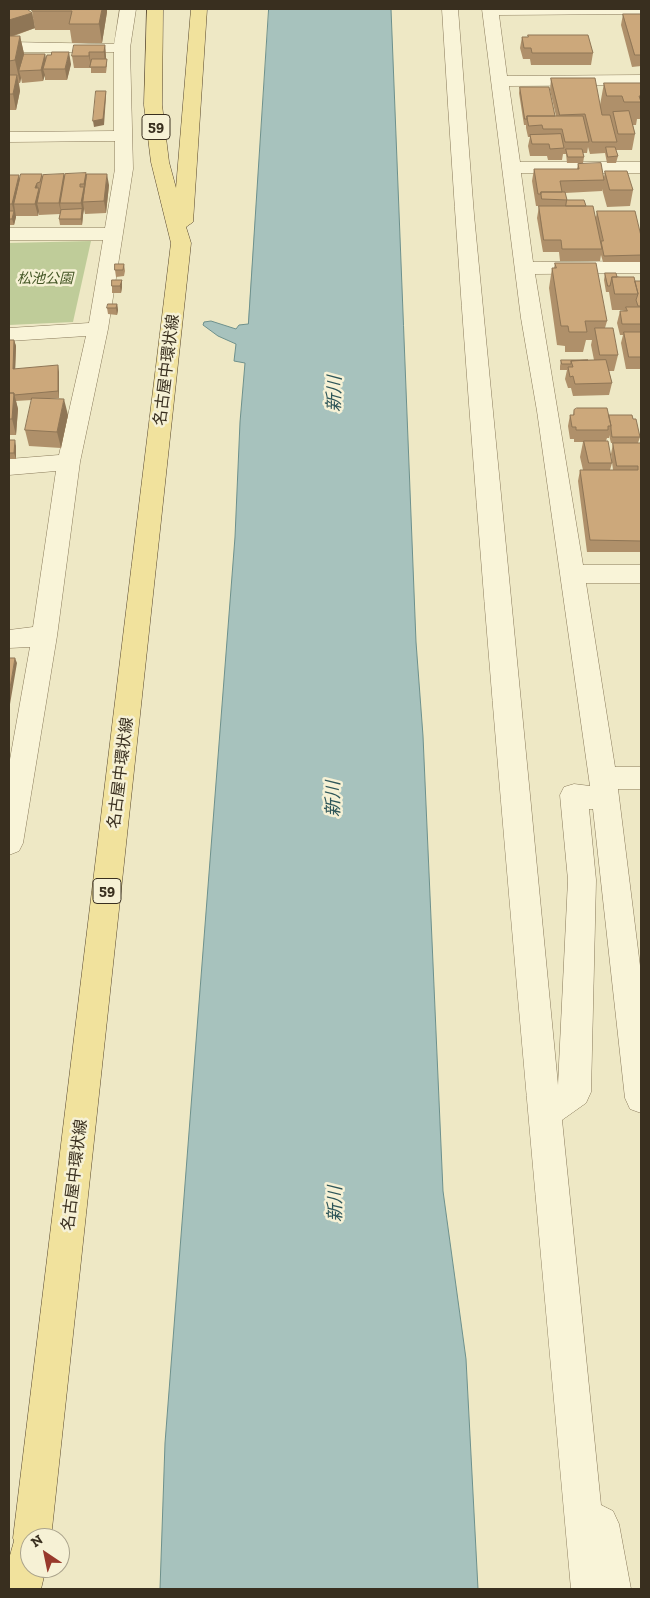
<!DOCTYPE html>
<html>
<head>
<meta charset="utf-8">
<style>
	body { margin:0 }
	#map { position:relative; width:650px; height:1598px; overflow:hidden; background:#eee8c5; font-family:"Zilla Slab",serif }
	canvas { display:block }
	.frame { position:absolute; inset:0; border:10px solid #392f1f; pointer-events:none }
	.north { position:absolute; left:20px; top:1528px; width:50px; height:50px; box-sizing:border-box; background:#f6f1d5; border:1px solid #aaa38c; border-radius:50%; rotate:326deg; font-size:14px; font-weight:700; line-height:20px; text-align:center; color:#392f1f }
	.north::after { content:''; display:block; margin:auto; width:18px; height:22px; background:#98392b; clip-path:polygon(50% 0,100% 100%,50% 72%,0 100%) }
</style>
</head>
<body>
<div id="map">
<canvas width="650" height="1598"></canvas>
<div class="frame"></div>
<div class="north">N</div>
</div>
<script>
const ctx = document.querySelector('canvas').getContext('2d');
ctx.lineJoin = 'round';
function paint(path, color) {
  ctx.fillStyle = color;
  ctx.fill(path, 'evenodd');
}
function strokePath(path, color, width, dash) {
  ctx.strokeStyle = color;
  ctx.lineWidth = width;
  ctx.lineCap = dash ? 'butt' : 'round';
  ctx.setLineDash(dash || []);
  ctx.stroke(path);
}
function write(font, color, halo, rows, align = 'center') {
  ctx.font = font + ' "Zilla Slab","Noto Sans JP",serif';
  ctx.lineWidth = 5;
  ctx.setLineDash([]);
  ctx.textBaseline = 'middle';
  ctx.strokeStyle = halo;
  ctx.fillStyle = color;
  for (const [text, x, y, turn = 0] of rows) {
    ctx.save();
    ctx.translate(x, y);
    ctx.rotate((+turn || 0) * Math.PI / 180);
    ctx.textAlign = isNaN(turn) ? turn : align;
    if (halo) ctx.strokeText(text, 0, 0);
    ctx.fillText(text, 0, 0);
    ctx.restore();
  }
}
const green = new Path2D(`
	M91,241L73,322L9,325V243Z`);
const water = new Path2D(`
	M269,9H391L416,642L423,736L443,1191L466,1359L478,1589H160L165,1443L235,537L240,422L245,363L234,361L236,344L218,336L203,325L204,322L211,321L236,329L239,325L248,324Z`);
const minor = new Path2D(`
	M120,9H136L130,48L133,169L108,329L80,462L57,636L23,843L19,851L9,855V765L30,647L9,648V630L33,627L56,471L9,475V459L59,455L86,336L9,341V328L89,323L103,240H9V228H105L115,169V141L9,142V132L114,131V52H9V42L114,44Z
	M442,9H458L474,215L558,1085L568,880L560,795L564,787L574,784L590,786L537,411L521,318L482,9H641V14L499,15L507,76L641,75V85L509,86L520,162H641V173H521L533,262L641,261V273L535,274L583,565H641V583H586L615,767H641V789H618L641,974V1113L630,1109L625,1098L593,809H589L596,880L591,1092L586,1103L562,1120L601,1505L613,1511L619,1524L631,1589H571C524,1063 474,536 442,9Z`);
const major = new Path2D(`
	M147,9H163L162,105L169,162L176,188L191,9H207L193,222L186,227L191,243L51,1538H30V1568H46L41,1589H9V1559L14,1541L13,1538L171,243L151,162L144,105Z`);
const wall = new Path2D(`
	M9,9L32,13L35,28L14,36H20L24,54H45L46,60L71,64L67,80H45V75L43,81L22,83L21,78L20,83H19L20,91L16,110H9Z
	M33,9L107,12L102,43H72L70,30H35L32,11Z
	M623,14H641V66L632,67L621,25Z
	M522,37L593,53L591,65H531L530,59H523L520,48Z
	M105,45L106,59L107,65L106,73H91V68H74L72,56Z
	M551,78L600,105L604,83H641V119H637L636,125H633L635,134L632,150H616L618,156L616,163H607L605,153L590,154L588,147L587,153H583L584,157L583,163H567L566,154H563L562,160H548L547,156H530L528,146L530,137H528L526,128V125H524L519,93L520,87L555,116H556L550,90Z
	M578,164L604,177L605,171L633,190L630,206L607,207L602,189V191L565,193L567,200L586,206L596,217L597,211L641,236V262H603L601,255L600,261H560L559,252H543L537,218L539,206H536L532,181L534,169H577Z
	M86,173L87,178L109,185L106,213L85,214L84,209L83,215L82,225H60L59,219L60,214L39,215V211L38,216H16V213V217L14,225H9V175L20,179L42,174V176L64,174L65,178Z
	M555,263L607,321L605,328L618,355L614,371H609L612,383L609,395L573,396L571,388H568L565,379L567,370H560V366L561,360H594L591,345L592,340H586L583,352H565V346L557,345L549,288L552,268H554Z
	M124,264L125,271L124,276L116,277L115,270Z
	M605,273L635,281H641V369H626L621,343L623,335H620L617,323L620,311L625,310H612L609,292H606L604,280Z
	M122,280V287L121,293H112V286Z
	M117,304L118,310L117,315L108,314L107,308Z
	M9,340H14L16,346L15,369L59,372V398H50L68,415L61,448L29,446L25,430L32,400L16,401L18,409L16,435H9Z
	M574,410L609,415L633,419L640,437L638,443H641V552H587L578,481L580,470H583L580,457L583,442H574V439H570L568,426L570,415H573ZM609,435L611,443H613L611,454L613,470H610L612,463L606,441L607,438H609Z
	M9,440L16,446V459H9Z`);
const shadedWall = new Path2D(`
	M102,9H107V12L102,43L99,24Z
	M32,13L35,28L9,37V20Z
	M20,36L25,58L19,71L21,78L20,83L15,60Z
	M105,45L106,57L105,64L104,52Z
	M69,52L71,64L67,80L65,69Z
	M89,52L91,64V68L89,56Z
	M45,54L47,66L43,69L45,75L43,81L41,70Z
	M17,75L20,91L16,110L13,94Z
	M106,91V97L104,125L94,127L93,121Z
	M86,173L88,185L86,196L84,184Z
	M64,174L66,186L60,203L61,214L59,203Z
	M107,174L109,185L106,213L104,201Z
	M19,175L21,187L14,204L16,217L14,225L12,219L14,212L12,204Z
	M37,183L38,192L39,188L41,200L37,203L39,211L38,216L35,204V188Z
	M84,187L86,199L83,202L84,209L83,215L81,203Z
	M82,209L83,216L82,225L81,219Z
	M122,280V287L121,293L120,286Z
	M117,304L118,310L117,315L116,308Z
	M14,340L16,346L15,375L13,369Z
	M58,365L59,372V398L58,391Z
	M14,393L18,409L16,435L12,419Z
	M64,399L68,415L61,448L57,432Z
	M15,440L16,446V459L14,453Z
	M15,658L17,663L9,710V694Z`);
const building = new Path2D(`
	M9,9H27L32,13L9,20Z
	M33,9H102L99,24H69L72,11H32Z
	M623,14H641V55H635Z
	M528,35H588L593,53H532L531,48H524L522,37H528Z
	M9,36H20L15,60L9,61Z
	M74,45H105L104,52H89V56H72Z
	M52,52H69L65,69H43L47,55H51Z
	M24,54H45L41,70L19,71Z
	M92,59H107L106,67H90Z
	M9,75H17L13,94H9Z
	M551,78H595L602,115H610L617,142H592L585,114L560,115Z
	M604,83H641V96H639L641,102H624L622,96H607Z
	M520,87H549L555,116H527V119H525Z
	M96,91H106L103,119L93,121Z
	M629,111L635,134H618L613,112Z
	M527,116H583L589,142H565L562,129H543L542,125L529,126Z
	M561,134L564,148L550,149L549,144H532L530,135Z
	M606,147H615L618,156L608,157Z
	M566,149H582L584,157H568Z
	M601,163L604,180L560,181L562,192H541V194H538L534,169H579L578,164Z
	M605,171H627L633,190H610Z
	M86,173L84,184H80V187H84L81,203H60L65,174Z
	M21,174H42L40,182L37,183L35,188H39L35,204H14Z
	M64,174L59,203H37L43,175Z
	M87,174H107L104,201L83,202Z
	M9,175H19L12,204H9Z
	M541,192H565L567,200L542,199Z
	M567,200H584L586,206H566Z
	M539,206H593L602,249H562L561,240H544Z
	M82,209L81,219H59L61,210Z
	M9,211H14L12,219H9Z
	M597,211H635L641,236V255L604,256L601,241H603Z
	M555,263H596L607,321H585L587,332H569L568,326H561L552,268H556Z
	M115,264H124L123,270H115Z
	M605,273H616L617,277H612L610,286H608Z
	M612,277H634L638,294H615Z
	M112,280H122L120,286H112Z
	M635,281H641V306H638L636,300L638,294Z
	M108,304H117L116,308H107Z
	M626,307H641V324H622L620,311H627Z
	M595,328H613L618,355H600Z
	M624,332H641V357H629Z
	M9,340H14L13,369L58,365V391L14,395V393H9Z
	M561,360H588L571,361V364H562Z
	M606,360L612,383L575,384L573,376L570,377L568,367H573L571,361Z
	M9,393H14L12,419H9Z
	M32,398L64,399L57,432L25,430Z
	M577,408H607L611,426H608V430H576V427H572L570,415H574V410Z
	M609,415H632L633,419H636L640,437H612L611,429V426Z
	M9,440H15L14,453H9Z
	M584,441H608L612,463H589Z
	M613,443H641V541L590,540L580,470H638V466H617Z
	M9,658H15L9,694Z`);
const farParknames = [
	["松池公園",45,279]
];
const shields = [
	[156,127,28],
	[107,891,28]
];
const shieldNames = [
	["59",156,127],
	["59",107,891]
];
const streetNames = [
	["名古屋中環状線",167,370,-83],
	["名古屋中環状線",121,773,-83],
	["名古屋中環状線",75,1175,-83]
];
const waterNames = [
	["新川",335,394,-89],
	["新川",334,799,-90],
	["新川",336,1204,-90]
];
paint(green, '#bfcc99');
paint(water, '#a7c2bd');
strokePath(water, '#6d908c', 1);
strokePath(minor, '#897a5b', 1);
strokePath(major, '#57472f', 1);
paint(minor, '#f9f4d8');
paint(major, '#f1e29d');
paint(wall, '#af906a');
paint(shadedWall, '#8f7656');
paint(building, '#cca87b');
strokePath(building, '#8f7656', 1);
write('italic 14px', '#435625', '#f6f1d5', farParknames);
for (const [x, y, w] of shields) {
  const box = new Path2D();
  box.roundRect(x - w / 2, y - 12.5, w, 25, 4);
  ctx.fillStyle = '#f6f1d5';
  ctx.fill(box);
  strokePath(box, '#392f1f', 1);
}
write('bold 15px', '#392f1f', null, shieldNames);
write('16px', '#392f1f', '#f6f1d5', streetNames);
write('italic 18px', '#2e5659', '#f6f1d5', waterNames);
</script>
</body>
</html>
